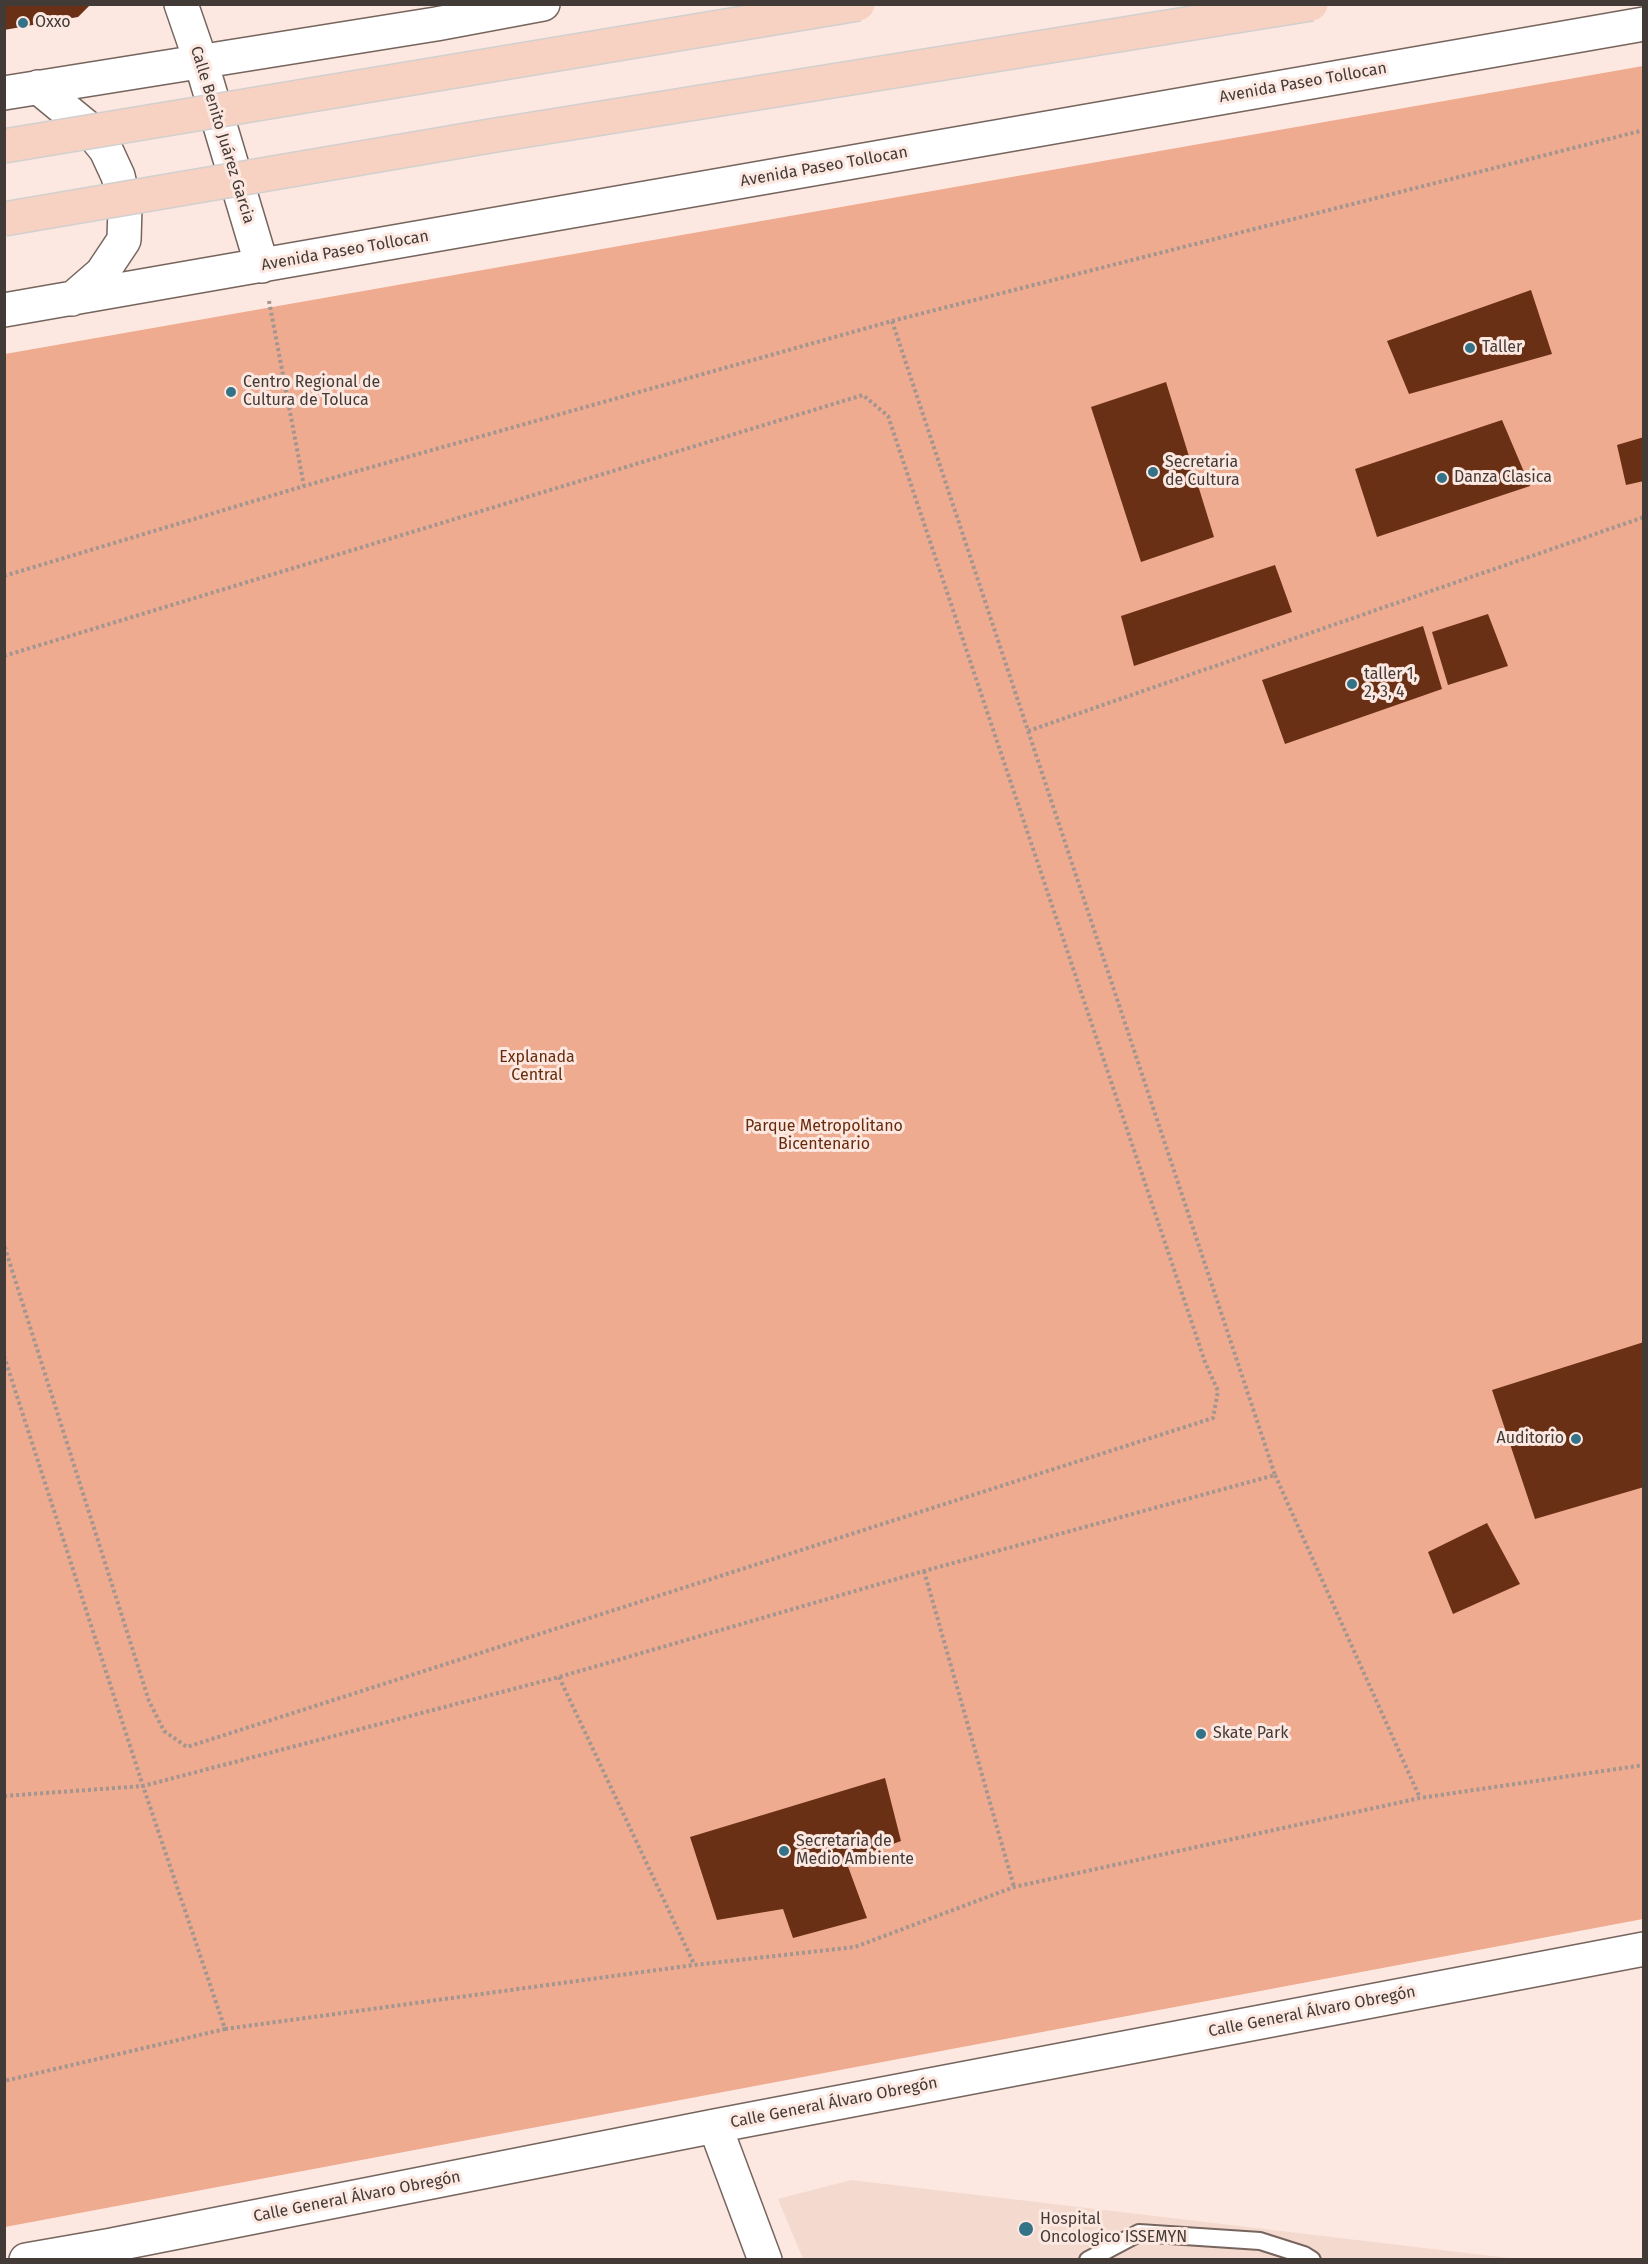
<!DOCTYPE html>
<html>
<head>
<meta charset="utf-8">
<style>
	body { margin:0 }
	#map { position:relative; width:1648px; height:2264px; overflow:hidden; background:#fce8e0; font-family:"Fira Sans",sans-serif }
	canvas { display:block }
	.frame { position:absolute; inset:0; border:6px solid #423a37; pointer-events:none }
</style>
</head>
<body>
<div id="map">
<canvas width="1648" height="2264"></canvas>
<div class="frame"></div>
</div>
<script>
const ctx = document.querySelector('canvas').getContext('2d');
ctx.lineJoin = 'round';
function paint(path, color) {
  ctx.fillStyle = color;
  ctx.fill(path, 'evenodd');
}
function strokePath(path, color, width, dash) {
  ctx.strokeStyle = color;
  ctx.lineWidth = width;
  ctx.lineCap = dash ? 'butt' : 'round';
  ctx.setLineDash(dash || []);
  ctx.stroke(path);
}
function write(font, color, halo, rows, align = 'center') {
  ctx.font = font + ' "Fira Sans",sans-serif';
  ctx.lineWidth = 6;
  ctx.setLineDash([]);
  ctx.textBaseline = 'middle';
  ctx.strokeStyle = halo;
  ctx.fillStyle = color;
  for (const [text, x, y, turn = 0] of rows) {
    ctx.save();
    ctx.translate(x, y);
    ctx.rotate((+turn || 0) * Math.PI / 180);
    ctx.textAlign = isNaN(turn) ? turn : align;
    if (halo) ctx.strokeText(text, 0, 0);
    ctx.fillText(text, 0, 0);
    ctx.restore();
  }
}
const built = new Path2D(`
	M851,2180L1517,2259H803L778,2199Z`);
const green = new Path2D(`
	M1643,66V1919L5,2227V354Z`);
const building = new Path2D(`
	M4,4H91L78,17L4,30Z
	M1531,290L1552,354L1409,394L1387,341Z
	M1166,382L1214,537L1141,562L1091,407Z
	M1502,420L1530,486L1377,537L1355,469Z
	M1644,437V481L1626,485L1617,445Z
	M1275,565L1292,612L1134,666L1121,616Z
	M1488,614L1508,666L1448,685L1432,632Z
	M1423,626L1442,689L1285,744L1262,680Z
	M1644,1342V1487L1535,1519L1492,1390Z
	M1487,1523L1520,1584L1453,1614L1428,1552Z
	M885,1778L901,1841L846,1861L867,1918L793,1938L783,1909L717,1920L690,1837Z`);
const path = new Path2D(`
	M269,301L304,486
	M892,321L1644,130
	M4,576L304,486L892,321L1275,1475L924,1571L559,1677L143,1786L4,1796
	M4,656L863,395L888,416L1205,1362L1218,1391L1213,1418L187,1747L164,1731L149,1701L4,1245
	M1028,731L1644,517
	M4,1356L143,1786L225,2029L4,2081
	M1275,1475L1420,1798
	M924,1571L1014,1887
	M559,1677L694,1964
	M225,2029L694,1965L855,1947L1014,1887L1420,1798L1644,1765`);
const service = new Path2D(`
	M1088,2260L1139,2233L1260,2241L1304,2255L1312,2260`);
const minor = new Path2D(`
	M715,2126L765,2260
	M26,2260L112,2245L715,2126L1644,1949`);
const secondary = new Path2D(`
	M181,4L201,62L262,266
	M38,87L89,129L106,150L118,176L125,206L124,240L102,273L72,299
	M4,93L436,24L543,4
	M4,310L1644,24`);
const trunkBridge = new Path2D(`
	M4,146L858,4
	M4,219L490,136L1311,4`);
const markers = [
	[23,23,6,"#347288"],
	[1470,348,6,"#347288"],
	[231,392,6,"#347288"],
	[1153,472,6,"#347288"],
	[1442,478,6,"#347288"],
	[1352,684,6,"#347288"],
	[1576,1439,6,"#347288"],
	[1201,1734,6,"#347288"],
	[784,1851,6,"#347288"],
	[1026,2229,8,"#347288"]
];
const poiNames = [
	["Oxxo",35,23],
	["Taller",1482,348],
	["Centro Regional de",243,383],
	["Cultura de Toluca",243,401],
	["Secretaria",1165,463],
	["de Cultura",1165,481],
	["Danza Clasica",1454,478],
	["taller 1,",1364,675],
	["2, 3, 4",1364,693],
	["Auditorio",1564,1439,"right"],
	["Skate Park",1213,1734],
	["Secretaria de",796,1842],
	["Medio Ambiente",796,1860],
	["Hospital",1040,2220],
	["Oncologico ISSEMYN",1040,2238]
];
const streetNames = [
	["Avenida Paseo Tollocan",1303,83,-10],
	["Calle Benito Juárez Garcia",222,135,73],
	["Avenida Paseo Tollocan",824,167,-10],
	["Avenida Paseo Tollocan",345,251,-10],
	["Calle General Álvaro Obregón",1312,2012,-11],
	["Calle General Álvaro Obregón",834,2103,-11],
	["Calle General Álvaro Obregón",357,2197,-11]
];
const parkNames = [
	["Explanada",537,1058],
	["Central",537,1076],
	["Parque Metropolitano",824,1127],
	["Bicentenario",824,1145]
];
paint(built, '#f4d9ce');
paint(green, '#efab8f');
paint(building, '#693016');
strokePath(service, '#76655e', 20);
strokePath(minor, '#76655e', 36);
strokePath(secondary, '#76655e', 36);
strokePath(path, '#a39590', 4, [3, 3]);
strokePath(service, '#fff', 16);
strokePath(minor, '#fff', 33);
strokePath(secondary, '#fff', 33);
strokePath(trunkBridge, '#d2d0cf', 36, []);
strokePath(trunkBridge, '#f7d2c2', 33);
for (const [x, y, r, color] of markers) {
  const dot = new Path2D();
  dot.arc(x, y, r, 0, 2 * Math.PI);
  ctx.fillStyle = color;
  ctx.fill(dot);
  strokePath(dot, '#fce8e0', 2);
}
write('16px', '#423a37', '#fce8e0', poiNames, 'left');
write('16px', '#423a37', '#fce8e0', streetNames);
write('16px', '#672a0c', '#fce8e0', parkNames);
</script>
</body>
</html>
